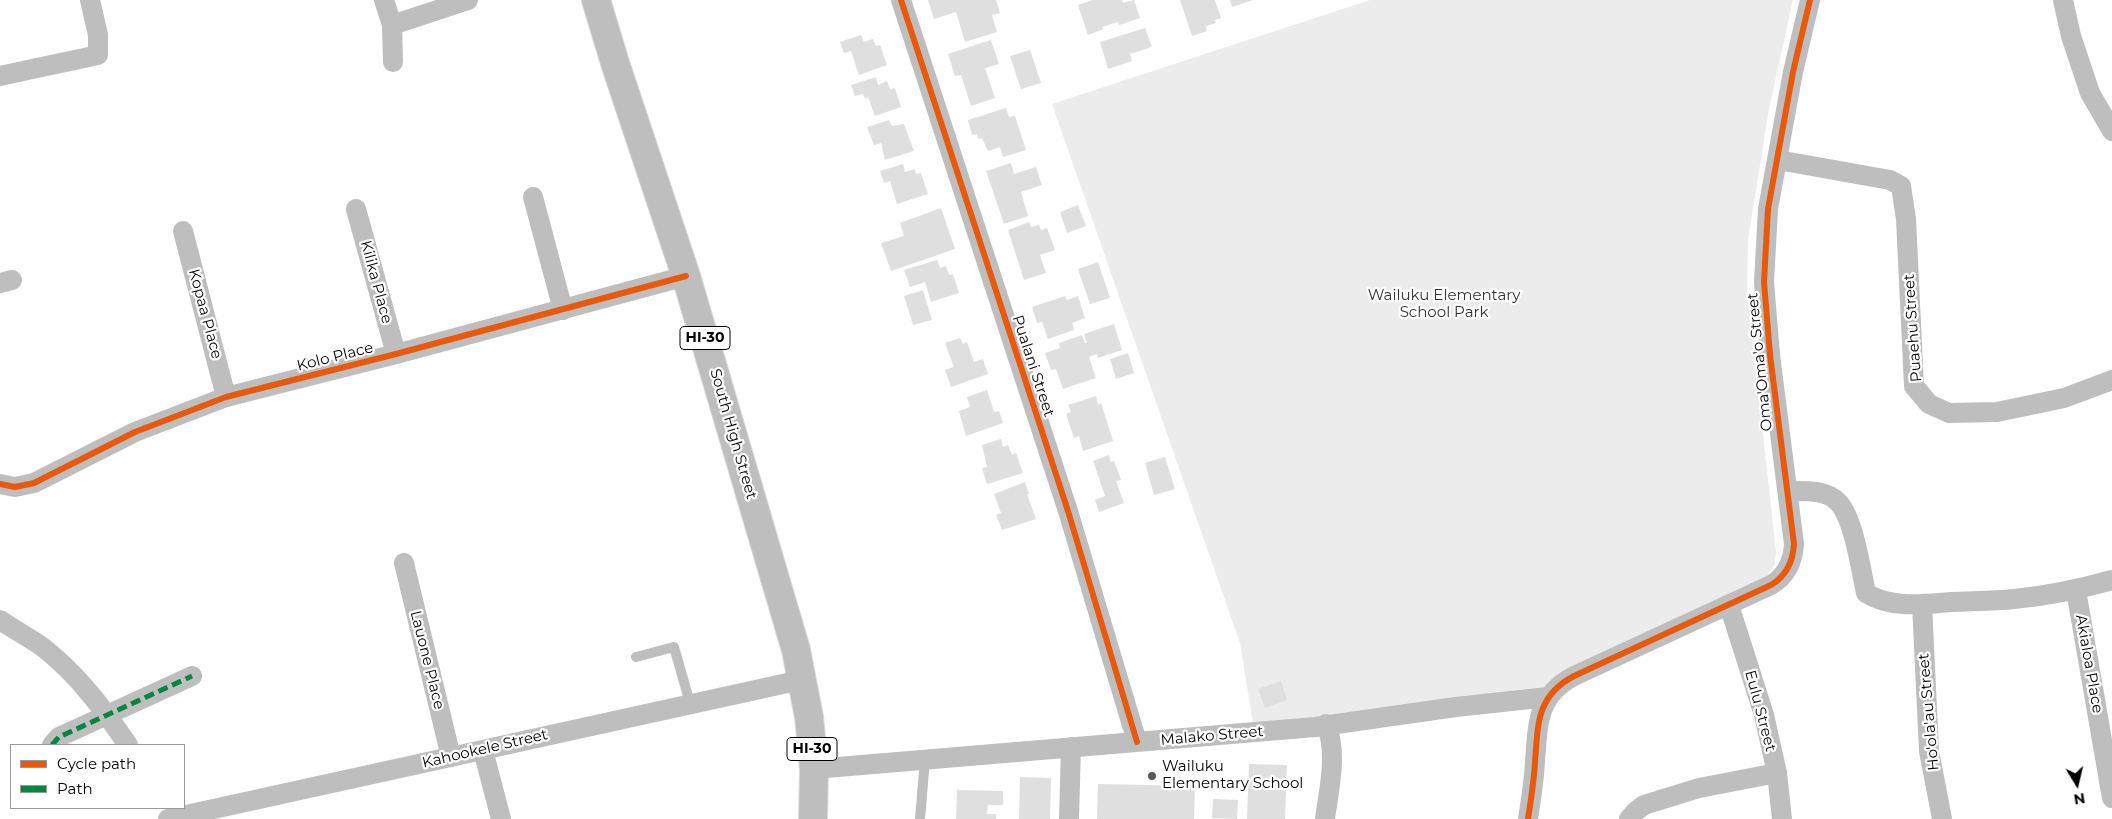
<!DOCTYPE html>
<html>
<head>
<meta charset="utf-8">
<style>
	body { margin:0 }
	#map { position:relative; width:2112px; height:819px; overflow:hidden; background:#fff; font-family:Montserrat,sans-serif }
	canvas { display:block }
	.legend { position:absolute; left:10px; top:744px; width:175px; height:65px; box-sizing:border-box; background:#fff; border:1px solid #999; margin:0; padding:6px 9px; list-style:none; font-size:15px; color:#000 }
	.legend li { display:flex; align-items:center; gap:10px; height:25px }
	.legend b { width:25px; border:1px solid #999 }
	.north { position:absolute; left:2052px; top:759px; width:50px; height:50px; -webkit-text-stroke:4px #fff; paint-order:stroke; rotate:171deg; font-size:14px; font-weight:700; line-height:20px; text-align:center; color:#000 }
	.north::after { content:''; display:block; margin:auto; width:18px; height:22px; background:#000; clip-path:polygon(50% 0,100% 100%,50% 72%,0 100%) }
</style>
</head>
<body>
<div id="map">
<canvas width="2112" height="819"></canvas>
<ul class="legend">
<li><b style="height:6px;background:#e8590c"></b>Cycle path</li>
<li><b style="height:6px;background:#00873e"></b>Path</li>
</ul>
<div class="north">N</div>
</div>
<script>
const ctx = document.querySelector('canvas').getContext('2d');
ctx.lineJoin = 'round';
function paint(path, color) {
  ctx.fillStyle = color;
  ctx.fill(path, 'evenodd');
}
function strokePath(path, color, width, dash) {
  ctx.strokeStyle = color;
  ctx.lineWidth = width;
  ctx.lineCap = dash ? 'butt' : 'round';
  ctx.setLineDash(dash || []);
  ctx.stroke(path);
}
function write(font, color, halo, rows, align = 'center') {
  ctx.font = font + ' Montserrat,sans-serif';
  ctx.lineWidth = 4.5;
  ctx.setLineDash([]);
  ctx.textBaseline = 'middle';
  ctx.strokeStyle = halo;
  ctx.fillStyle = color;
  for (const [text, x, y, turn = 0] of rows) {
    ctx.save();
    ctx.translate(x, y);
    ctx.rotate((+turn || 0) * Math.PI / 180);
    ctx.textAlign = isNaN(turn) ? turn : align;
    if (halo) ctx.strokeText(text, 0, 0);
    ctx.fillText(text, 0, 0);
    ctx.restore();
  }
}
const green = new Path2D(`
	M1370,0H1793L1769,109L1748,240L1747,287L1776,552L1775,564L1761,584L1540,696L1253,723L1240,643L1052,104Z`);
const building = new Path2D(`
	M928,0H996L1000,13L992,15L997,32L965,42L956,12L934,19Z
	M1092,0H1122L1123,3L1134,0L1140,18L1119,25L1118,22L1102,27L1104,29L1088,35L1078,5Z
	M1180,0H1215L1221,18L1215,20L1216,23L1206,26L1207,31L1192,36Z
	M1230,0H1253L1232,7Z
	M1145,28L1152,47L1130,54L1132,61L1108,69L1100,42Z
	M861,35L864,42L873,39L876,46L880,45L887,65L859,75L851,51L844,53L840,42Z
	M991,40L999,64L985,68L995,98L971,106L961,75L955,76L948,54Z
	M1030,50L1041,83L1021,89L1010,56Z
	M876,77L878,85L887,81L890,89L895,88L901,107L875,116L868,97L865,99L863,94L855,96L851,85Z
	M1006,108L1009,117L1015,116L1026,150L1003,157L1000,147L988,151L982,138L978,139L977,134L972,135L968,120Z
	M889,120L892,126L904,124L914,151L885,160L881,143L874,145L867,127Z
	M1011,163L1014,174L1036,167L1042,185L1021,192L1028,216L1004,224L986,171Z
	M903,164L905,172L915,169L916,174L921,173L928,194L897,204L890,181L884,183L880,171Z
	M1078,205L1086,226L1067,233L1060,212Z
	M941,208L955,249L891,271L881,243L904,236L900,223Z
	M1029,222L1031,227L1039,225L1041,230L1047,228L1055,250L1040,255L1046,273L1024,280L1008,230Z
	M937,260L940,268L946,266L949,275L953,274L959,293L931,302L925,282L910,287L904,270Z
	M1098,262L1110,298L1090,304L1078,269Z
	M923,290L932,320L913,325L904,296Z
	M1065,296L1067,300L1078,296L1085,318L1072,323L1074,330L1048,339L1042,322L1037,323L1032,307Z
	M1114,324L1122,350L1098,358L1097,354L1089,357L1096,378L1063,389L1056,369L1051,370L1045,353L1060,348L1059,343L1082,335L1085,343H1087L1084,334Z
	M960,338L963,344L967,342L974,362L983,359L988,374L951,387L945,370L954,367L945,343Z
	M1128,353L1134,373L1116,379L1110,359Z
	M987,390L994,412L999,411L1003,423L966,436L959,411L970,407L967,397Z
	M1096,396L1098,405L1101,403L1113,441L1083,451L1079,436L1074,438L1066,414L1071,412L1068,405Z
	M1001,439L1003,447L1008,445L1012,455L1016,453L1023,473L987,484L982,468L987,467L982,445Z
	M1109,455L1111,462L1114,461L1121,480L1116,481L1124,503L1099,512L1095,500L1105,496L1093,461Z
	M1165,457L1175,489L1154,495L1145,463Z
	M1025,482L1029,494H1027L1036,519L1002,530L996,515L1001,513L994,494Z
	M1281,681L1287,700L1265,708L1258,689Z
	M1249,764L1287,765L1285,819H1247Z
	M1020,777L1051,778L1050,819H1019Z
	M1098,784L1195,786L1194,819H1097Z
	M957,790L1003,791V805H988L987,814H996V819H956Z
	M1213,799L1238,800L1237,819L1212,818Z`);
const lane = new Path2D(`
	M636,657L674,647L690,703
	M920,819L925,759`);
const street = new Path2D(`
	M384,0L392,25L393,62
	M901,0L1068,511L1137,742
	M2063,0L2071,36L2090,93L2112,131
	M392,25L468,0
	M0,76L98,55V35L90,0
	M1778,160L1890,180L1901,186L1906,219L1914,386L1929,404L1949,413L1997,412L2064,398L2112,380
	M533,197L563,310
	M356,209L396,354
	M183,231L226,397
	M0,283L12,280
	M0,484L15,487L34,483L135,432L226,397L396,354L686,276
	M1787,491C1803,491 1827,489 1839,503C1854,520 1861,570 1866,593C1891,609 1924,604 1952,602C1973,601 1994,601 2014,599C2047,596 2080,589 2112,580
	M404,563L451,757
	M2076,590L2112,798
	M1922,604L1929,751L1942,819
	M1729,605L1764,715L1777,773L1782,819
	M0,620C14,630 31,638 45,649C79,676 104,710 128,745
	M52,745L59,737L192,676
	M483,750L501,819
	M814,769L1315,727L1456,707L1548,697
	M168,819L801,680
	M1069,819L1071,747
	M1325,819C1329,789 1338,753 1326,724
	M1528,819C1531,800 1534,781 1535,762C1538,725 1536,696 1574,676L1771,585C1786,576 1793,562 1794,544L1770,355L1764,282L1768,209L1793,72L1810,0
	M1629,819L1635,812L1644,805L1699,788L1777,773`);
const primary = new Path2D(`
	M596,0L615,63L686,276L796,650L809,717L814,769L813,819`);
const quiet = new Path2D(`
	M52,745L59,737L192,676`);
const cycleway = new Path2D(`
	M901,0L1068,511L1137,742
	M0,484L15,487L34,483L135,432L226,397L396,354L686,276
	M1528,819C1531,800 1534,781 1535,762C1538,725 1536,696 1574,676L1771,585C1786,576 1793,562 1794,544L1770,355L1764,282L1768,209L1793,72L1810,0`);
const markers = [
	[1152,776,5,"#595959"]
];
const shields = [
	[705,338,50],
	[812,749,50]
];
const shieldNames = [
	["HI-30",705,338],
	["HI-30",812,749]
];
const streetNames = [
	["Kilika Place",376,282,75],
	["Kopaa Place",205,314,75],
	["Puaehu Street",1913,328,-94],
	["Kolo Place",335,357,-14],
	["Oma'Oma'o Street",1760,362,-96],
	["Pualani Street",1033,366,72],
	["South High Street",733,434,74],
	["Lauone Place",427,660,76],
	["Akialoa Place",2089,664,80],
	["Eulu Street",1760,711,75],
	["Ho'ola'au Street",1929,712,-95],
	["Malako Street",1212,736,-5],
	["Kahookele Street",485,749,-13]
];
const parkNames = [
	["Wailuku Elementary",1444,296],
	["School Park",1444,313]
];
const poiNames = [
	["Wailuku",1162,767],
	["Elementary School",1162,784]
];
paint(green, '#ececec');
paint(building, '#dfdfdf');
strokePath(primary, '#dbdbdb', 30);
strokePath(lane, '#bebebe', 10);
strokePath(street, '#bebebe', 20);
strokePath(primary, '#bebebe', 28);
strokePath(quiet, '#00873e', 5, [10, 5]);
strokePath(cycleway, '#e8590c', 6);
for (const [x, y, r, color] of markers) {
  const dot = new Path2D();
  dot.arc(x, y, r, 0, 2 * Math.PI);
  ctx.fillStyle = color;
  ctx.fill(dot);
  strokePath(dot, '#fff', 2);
}
for (const [x, y, w] of shields) {
  const box = new Path2D();
  box.roundRect(x - w / 2, y - 11.5, w, 23, 4);
  ctx.fillStyle = '#fff';
  ctx.fill(box);
  strokePath(box, '#000', 1);
}
write('bold 14px', '#000', null, shieldNames);
write('15px', '#000', '#fff', streetNames);
write('15px', '#333', '#fff', parkNames);
write('15px', '#000', '#fff', poiNames, 'left');
</script>
</body>
</html>
